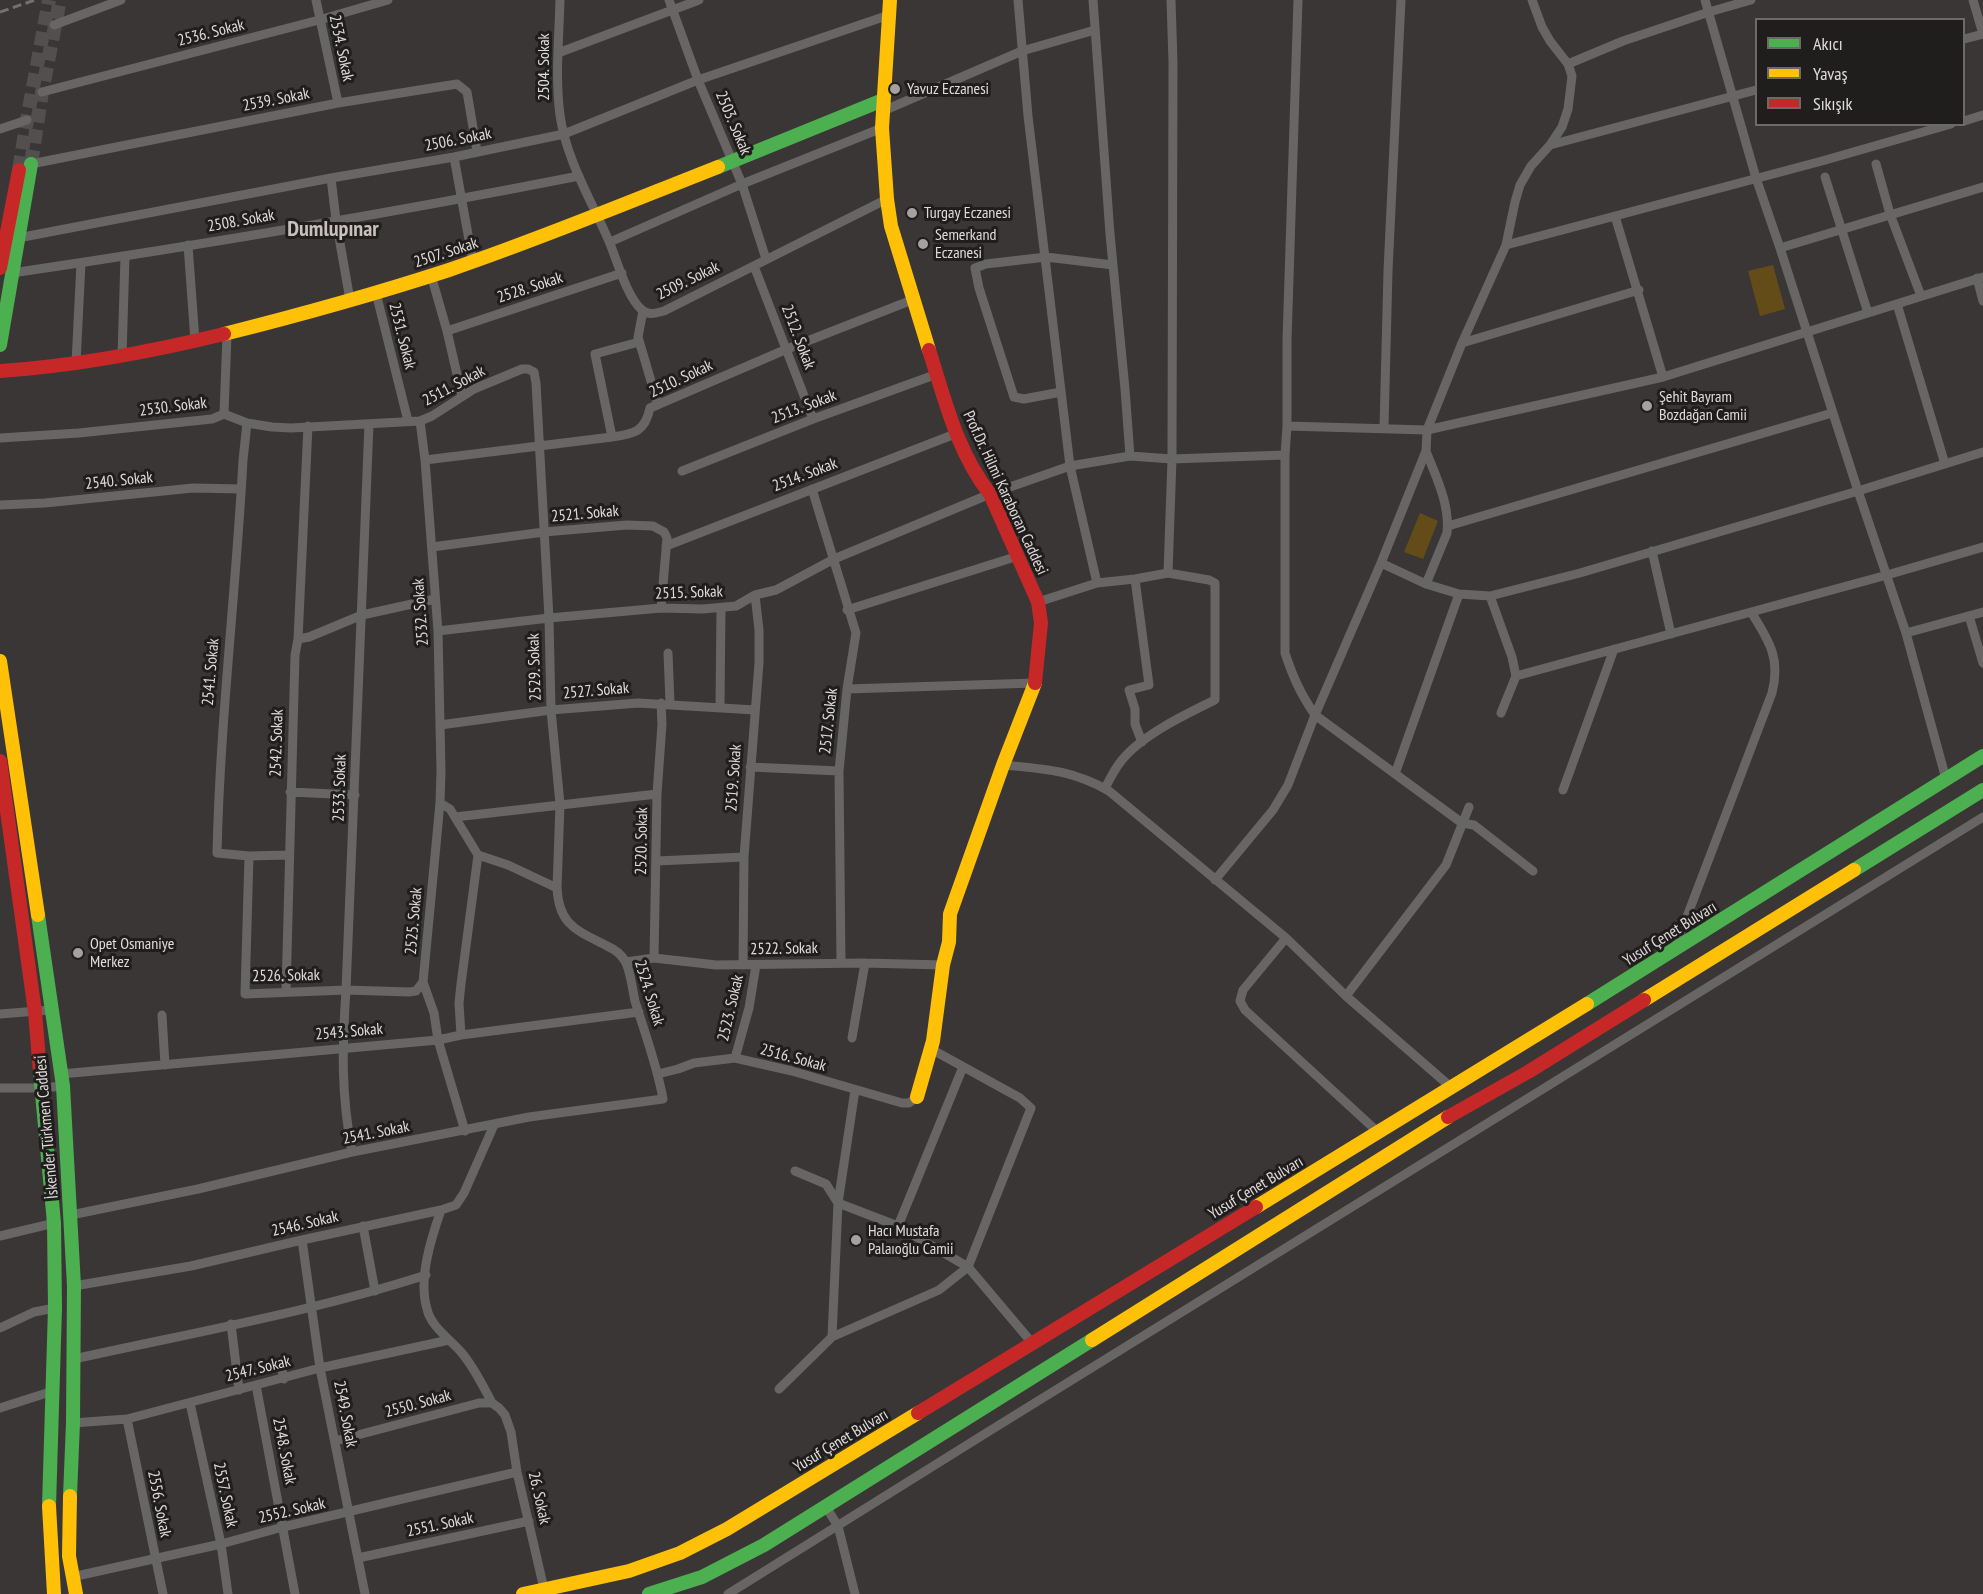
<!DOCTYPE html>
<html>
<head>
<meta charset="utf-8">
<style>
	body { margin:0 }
	#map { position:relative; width:1983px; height:1594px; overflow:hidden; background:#3a3636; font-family:"PT Sans Narrow",sans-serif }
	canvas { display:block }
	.legend { position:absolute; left:1755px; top:18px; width:210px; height:108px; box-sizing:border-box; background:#201d1d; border:2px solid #6d6969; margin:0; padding:8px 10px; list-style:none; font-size:18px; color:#e0dbdb }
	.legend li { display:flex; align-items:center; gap:12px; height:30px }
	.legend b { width:30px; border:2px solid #6d6969 }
</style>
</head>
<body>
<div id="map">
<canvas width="1983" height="1594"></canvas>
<ul class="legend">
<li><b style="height:8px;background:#4caf50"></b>Akıcı</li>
<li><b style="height:8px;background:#ffc107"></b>Yavaş</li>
<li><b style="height:8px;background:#c62828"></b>Sıkışık</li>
</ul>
</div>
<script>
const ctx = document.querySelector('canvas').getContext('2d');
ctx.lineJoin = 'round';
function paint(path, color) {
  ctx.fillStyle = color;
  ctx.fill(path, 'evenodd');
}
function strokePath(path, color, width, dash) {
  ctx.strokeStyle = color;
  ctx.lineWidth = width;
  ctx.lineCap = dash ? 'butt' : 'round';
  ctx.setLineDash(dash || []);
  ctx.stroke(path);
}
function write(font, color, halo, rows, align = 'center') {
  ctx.font = font + ' "PT Sans Narrow",sans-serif';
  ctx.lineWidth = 6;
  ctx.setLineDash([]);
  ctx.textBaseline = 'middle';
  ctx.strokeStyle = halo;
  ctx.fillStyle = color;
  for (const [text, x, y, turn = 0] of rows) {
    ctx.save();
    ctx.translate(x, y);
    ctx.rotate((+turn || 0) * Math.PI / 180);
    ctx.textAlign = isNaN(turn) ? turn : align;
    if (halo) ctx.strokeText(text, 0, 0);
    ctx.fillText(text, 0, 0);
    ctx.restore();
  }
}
const green = new Path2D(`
	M1773,265L1785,309L1760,316L1748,271Z
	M1420,513L1438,521L1423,559L1404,552Z`);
const secondaryTunnel = new Path2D(`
	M31,164L42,92L60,0
	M19,170L27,120L49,0`);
const street = new Path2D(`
	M316,0L338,103
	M560,0C559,38 555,77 560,115C566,159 591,200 608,239C617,259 626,296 642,310C649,316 656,313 664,311L887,199
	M669,0L698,80L742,184L766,259
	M1018,0L1028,116L1070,466L1097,583
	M1093,0L1110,234L1125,389L1130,456
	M1298,0L1287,340V426L1285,455V653C1293,677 1300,693 1315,715L1462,823L1474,825L1533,871
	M1705,0L1756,178L1780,248L1858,491L1983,452
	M1973,0L1983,34
	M54,25L121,0
	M1964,39L1983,34
	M558,53L699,0
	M1568,64L1623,41L1709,12L1751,0
	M42,92L319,20L388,0
	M883,111L1022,51L1095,30
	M1964,121L1983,115
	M0,129L27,120
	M1550,145L1756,90
	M454,157L473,262
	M31,164L338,103L457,84L467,92L477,151
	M1876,164L1890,214L1921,296
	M1825,177L1868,313
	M331,178L336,220L350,300
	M1615,216L1663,377
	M14,237L18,238L331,178L454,157L564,134L698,80L889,15
	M610,242L742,184L882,128
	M188,245L195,341
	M1506,245L1822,161L1951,124
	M1780,248L1983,187
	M754,266L813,419
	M12,273C202,245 391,213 579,176
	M431,275L447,331L462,396
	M1977,278L1983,301
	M376,293L408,421
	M1897,304L1945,464
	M643,311L638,337L658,405
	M447,331L622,273
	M1462,343L1639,290
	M122,356L125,257
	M76,363L81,263
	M1061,392L1024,399L1014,397L979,288L975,268L986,264L1046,257L1113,265
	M224,414L227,335
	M420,421L425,460L438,631L441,771L440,803L423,982L434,1013L438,1040L465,1131
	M247,423L243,460C236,591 220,721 217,853L249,856L288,855
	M1287,426L1427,430L1663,377L1983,277
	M1384,427L1388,271L1401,0
	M612,437L595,354L639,342
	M0,438L79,433L212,419L224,414L247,423L272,427L291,428L420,421L432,416L474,389L522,369H528L534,372L536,383L549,618L551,710L560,804L557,888
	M1426,451C1436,477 1450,504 1447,533L1426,584
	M425,460L612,437C634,434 645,432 650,408L787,349L912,300
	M682,471L813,419L937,374
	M812,489L856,633L847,689L839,771L841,963
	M0,505L45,503L193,488L241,489
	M1448,526L1832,413
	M666,546L955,434
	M432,547L544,532L627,525L653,526L664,532L667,538L661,608
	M1652,551L1671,634
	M1381,563L1426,584L1459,594L1490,596L1580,573L1858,491L1906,633L1946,779
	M1168,573L1172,459L1173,62L1171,0
	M1135,579L1149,685L1129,690L1135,709V724L1142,742
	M1490,596L1512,657L1516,676L1501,713
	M1038,602L1097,583L1135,579L1168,573L1209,580L1215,583V700C1186,714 1142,735 1122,760C1115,768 1110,779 1105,788
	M847,610L1018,556
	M1969,616L1983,663
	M438,631L549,618L661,608L703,609L736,606L755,595L776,590L834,559L990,494L1070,466L1130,456L1172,459L1285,455
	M1906,633L1983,612
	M298,639L308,426
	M668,653L670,703
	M1516,676L1887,575L1983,547
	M847,689L1035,683
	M720,707L721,608
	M440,725L551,710L638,703L755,710
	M1003,765C1045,769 1072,770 1109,791L1286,938L1346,996L1452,1088
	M750,767L839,771
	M1395,774L1459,594
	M1563,790L1614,649
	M290,792L355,795
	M455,817L657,794
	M249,856L245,994L346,990L409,992L416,991L423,982
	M657,861L744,857
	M1215,880L1273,810L1288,785L1315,715L1381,563L1426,451L1427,430L1462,343L1506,245L1515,202L1520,185L1531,166L1550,145L1562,127L1568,109L1572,76L1568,64L1550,41L1542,27L1532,0
	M1286,938L1243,990L1240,1001L1245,1010L1379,1133
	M1675,948L1772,693C1781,658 1769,641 1751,612
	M654,958L657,794L662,724L661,703
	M626,962L654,958L716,965L865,963L943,965
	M743,965L744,857L759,663V630L755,595
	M286,992L295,655L298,639L309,637L362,615L435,599
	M1346,996L1446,865L1469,807
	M0,1014L51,1010
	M162,1015L165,1065
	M461,1035L459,1003L461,984L478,855
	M852,1038L865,963
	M735,1058L749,1008L756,965
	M61,1074L438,1040L461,1035L639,1012
	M658,1074L678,1069L694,1063L735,1058L792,1071L902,1103H909L917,1097
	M0,1088H43L63,1086
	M352,1152C341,1093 342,1049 346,990L369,424
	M795,1171L826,1184L838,1203L898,1226L968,1267L1033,1344
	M441,1210C431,1239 418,1279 427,1309C431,1327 450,1339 461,1352C474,1367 483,1386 492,1403
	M71,1215L198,1189L352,1152L529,1117L663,1099C657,1065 645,1034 635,1001C632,988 631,972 625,961C621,954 614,949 607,946C577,930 559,926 557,888L508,865L478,855L450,809L440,803
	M363,1226L375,1291
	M898,1226L963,1067
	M0,1236L54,1223
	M302,1240L320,1368L365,1594
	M74,1286L191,1266L302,1240L441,1210L456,1205L464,1193L494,1125
	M231,1324L239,1390
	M0,1328L34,1312L55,1308
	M832,1337L939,1290L968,1267L1031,1108L1020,1098L931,1049
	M74,1359C191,1333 311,1312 426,1275
	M280,1362L284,1379
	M256,1385L295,1594
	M779,1389L832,1337L838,1203L855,1090
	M190,1403L221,1544L228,1594
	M0,1408L53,1391
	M127,1419L163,1594
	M73,1423L127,1419L320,1368L449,1340
	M335,1441L479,1403H492L499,1408L505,1415L511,1432L517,1472L544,1589
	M826,1507L838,1526L855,1594
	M358,1558L529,1521
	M72,1577L221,1544L283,1527L517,1472
	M728,1594L991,1430L1983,817`);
const fast = new Path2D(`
	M718,167L883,100
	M0,345L31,164
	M1854,870L1983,790
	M38,915L63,1086L74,1286L73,1423L70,1496
	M1587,1004L1983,756
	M40,1072L54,1223L55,1308L49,1506
	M649,1594L702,1577L764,1545L1092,1340`);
const slow = new Path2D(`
	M890,0L882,128L887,199L891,226L929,350
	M224,334C300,315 375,294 449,270C540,239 629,202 718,167
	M0,661L38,915
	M1644,1000L1854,870
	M917,1097L933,1041L943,965L949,942L950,914L1003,765L1035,683
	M1256,1207L1587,1004
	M1092,1340L1448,1117
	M70,1496L69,1556L76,1594
	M49,1506L54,1594
	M523,1594L629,1571L680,1553L727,1529L918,1413`);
const jam = new Path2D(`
	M0,268L19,170
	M929,350C945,400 957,452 990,494L1038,602L1041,623L1035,683
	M0,371C76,366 150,352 224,334
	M0,761L35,1012L40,1072
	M1448,1117L1528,1072L1644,1000
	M918,1413L1256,1207`);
const rail = new Path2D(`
	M0,12L35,0`);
const markers = [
	[895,89,6,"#a6a1a1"],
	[912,213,6,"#a6a1a1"],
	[923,244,6,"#a6a1a1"],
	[1647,406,6,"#a6a1a1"],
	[78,953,6,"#a6a1a1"],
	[856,1240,6,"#a6a1a1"]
];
const streetNames = [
	["2536. Sokak",211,33,-14],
	["2534. Sokak",341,48,78],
	["2504. Sokak",544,67,-90],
	["2539. Sokak",276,100,-11],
	["2503. Sokak",733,123,67],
	["2506. Sokak",458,140,-11],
	["2508. Sokak",241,221,-10],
	["2507. Sokak",446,253,-18],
	["2509. Sokak",688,281,-26],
	["2528. Sokak",530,288,-18],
	["2531. Sokak",402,336,76],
	["2512. Sokak",798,337,69],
	["2510. Sokak",681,379,-25],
	["2511. Sokak",454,386,-28],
	["2530. Sokak",173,407,-7],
	["2513. Sokak",804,407,-21],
	["2514. Sokak",805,475,-21],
	["2540. Sokak",119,481,-6],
	["Prof.Dr. Hilmi Karaboran Caddesi",1005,493,65],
	["2521. Sokak",585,514,-5],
	["2515. Sokak",689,593,-2],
	["2532. Sokak",421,612,-94],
	["2529. Sokak",535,667,-92],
	["2541. Sokak",211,672,-85],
	["2527. Sokak",596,691,-5],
	["2517. Sokak",829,721,-84],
	["2542. Sokak",277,743,-88],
	["2519. Sokak",734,778,-86],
	["2533. Sokak",340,788,-88],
	["2520. Sokak",642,841,-89],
	["2525. Sokak",414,921,-85],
	["Yusuf Çenet Bulvarı",1670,934,-32],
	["2522. Sokak",784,949,-1],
	["2526. Sokak",286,976,-1],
	["2524. Sokak",649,993,73],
	["2523. Sokak",731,1008,-77],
	["2543. Sokak",349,1032,-5],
	["2516. Sokak",793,1058,15],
	["İskender Türkmen Caddesi",47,1127,-95],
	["2541. Sokak",376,1133,-11],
	["Yusuf Çenet Bulvarı",1256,1188,-31],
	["2546. Sokak",305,1224,-13],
	["2547. Sokak",258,1369,-14],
	["2550. Sokak",418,1404,-15],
	["2549. Sokak",345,1414,79],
	["Yusuf Çenet Bulvarı",841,1441,-31],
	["2548. Sokak",284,1451,79],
	["2557. Sokak",225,1495,78],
	["26. Sokak",539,1498,77],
	["2556. Sokak",159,1504,79],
	["2552. Sokak",292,1511,-13],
	["2551. Sokak",440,1525,-12]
];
const poiNames = [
	["Yavuz Eczanesi",907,89],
	["Turgay Eczanesi",924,213],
	["Semerkand",935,235],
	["Eczanesi",935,253],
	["Şehit Bayram",1659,397],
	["Bozdağan Camii",1659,415],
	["Opet Osmaniye",90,944],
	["Merkez",90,962],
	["Hacı Mustafa",868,1231],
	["Palaıoğlu Camii",868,1249]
];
const districtNames = [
	["Dumlupınar",333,230]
];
paint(green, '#644c19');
strokePath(secondaryTunnel, '#534f4f', 14, [14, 7]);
strokePath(street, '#676665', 9);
strokePath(fast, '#4caf50', 14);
strokePath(slow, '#ffc107', 14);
strokePath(jam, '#c62828', 14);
strokePath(rail, '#727070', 3, [9, 4.5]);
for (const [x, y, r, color] of markers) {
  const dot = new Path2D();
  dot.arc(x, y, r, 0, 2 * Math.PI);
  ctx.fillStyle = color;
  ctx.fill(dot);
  strokePath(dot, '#201d1d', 2);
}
write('16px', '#e0dbdb', '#201d1d', streetNames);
write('16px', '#e0dbdb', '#201d1d', poiNames, 'left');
write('bold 22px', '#c8bfbe', '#201d1d', districtNames);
</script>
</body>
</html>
